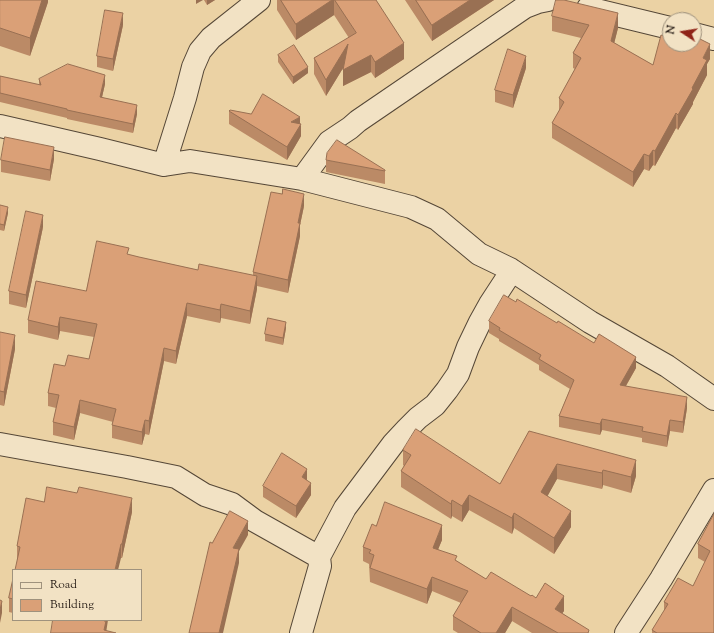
<!DOCTYPE html>
<html>
<head>
<meta charset="utf-8">
<style>
	body { margin:0 }
	#map { position:relative; width:714px; height:633px; overflow:hidden; background:#ebd2a4; font-family:"Sorts Mill Goudy",serif }
	canvas { display:block }
	.legend { position:absolute; left:12px; top:569px; width:130px; height:52px; box-sizing:border-box; background:#f2e2c4; border:1px solid #9f927d; margin:0; padding:5px 7px; list-style:none; font-size:12px; color:#231913 }
	.legend li { display:flex; align-items:center; gap:8px; height:20px }
	.legend b { width:20px; border:1px solid #9f927d }
	.north { position:absolute; left:662px; top:12px; width:40px; height:40px; box-sizing:border-box; background:#f2e2c4; border:1px solid #9f927d; border-radius:50%; rotate:282deg; font-size:11px; font-weight:700; line-height:16px; text-align:center; color:#231913 }
	.north::after { content:''; display:block; margin:auto; width:14px; height:18px; background:#8f2418; clip-path:polygon(50% 0,100% 100%,50% 72%,0 100%) }
</style>
</head>
<body>
<div id="map">
<canvas width="714" height="633"></canvas>
<ul class="legend">
<li><b style="height:5px;background:#f2e2c4"></b>Road</li>
<li><b style="height:11px;background:#daa077"></b>Building</li>
</ul>
<div class="north">N</div>
</div>
<script>
const ctx = document.querySelector('canvas').getContext('2d');
ctx.lineJoin = 'round';
function strokePath(path, color, width, dash) {
  ctx.strokeStyle = color;
  ctx.lineWidth = width;
  ctx.lineCap = dash ? 'butt' : 'round';
  ctx.setLineDash(dash || []);
  ctx.stroke(path);
}
function paint(path, color) {
  ctx.fillStyle = color;
  ctx.fill(path, 'evenodd');
}
const minor = new Path2D(`
	M588,8L670,28
	M694,34L714,39
	M0,126L100,149L164,165L190,161L302,179L411,207L437,219L479,254L510,269L590,322L667,366L714,399
	M164,165L185,98L193,67L200,51L211,38L259,0
	M302,179L329,142L350,128L358,121L525,7L538,2L548,0
	M0,444L127,467L176,477L205,495L232,504L255,521L319,557
	M301,633L320,566L319,557L345,508L393,444L407,429L418,418L435,405L447,390L458,374L468,347L480,322L490,304L507,278L510,269
	M626,633L661,579L714,490`);
const wall = new Path2D(`
	M0,0H48V2L30,56L0,46Z
	M204,0H215L207,5Z
	M277,0H376L404,59L375,78L371,72L343,86V68L326,96L314,74V58L349,38L334,15L296,40L277,10Z
	M405,0H494L432,41Z
	M552,16L618,28L614,43L653,65L710,59L707,64V75L693,102V104L678,130L676,128L655,166L653,165L649,171L644,169L633,187L552,138V123L559,111V98L575,69L573,68V53L581,38L552,31Z
	M123,25L113,71L97,67V56Z
	M278,55L308,73L293,84L278,62Z
	M526,68L513,108L495,102V90Z
	M0,76L39,85V79L105,84L102,97L137,114L133,133L67,119V118L0,102Z
	M229,111L300,123L301,136L287,160L229,124Z
	M54,159L50,181L1,172V160Z
	M326,160L385,170V184L326,172Z
	M0,205L8,213L4,231L0,230Z
	M304,206L300,225V236L288,293L257,286V289L250,324L221,318L220,323L187,316L176,364L164,361L149,435L145,434L142,445L112,438V425L113,422L80,413L74,440L53,435V422L56,408L48,406V393L65,366L89,359L94,337L60,331L58,340L28,333V320L86,291L129,255L198,270L253,275V272Z
	M43,227L26,308L9,304V291Z
	M516,302L557,323L594,343L636,368L626,386L687,408L683,433L670,431L667,447L642,442V438L602,430L600,435L559,427V416L570,389L539,370V365L499,341V339L489,333V321Z
	M286,328L283,345L265,341V334Z
	M0,332L15,349L4,406L0,405Z
	M529,431L636,476L631,493L603,485L602,489L557,479L547,496L571,527L554,554L514,528L512,534L469,510L462,522L452,516L451,519L401,487V471L404,466L403,465V450L500,484Z
	M307,481L311,495L296,518L263,497V486Z
	M44,502L132,512L122,558L17,560V546Z
	M714,514V633H652V630L664,612V602L693,586L705,562L698,558V544Z
	M376,526L442,540L438,549L457,561L486,579L536,598L564,611L562,613L589,633H532L512,621L505,633H458L453,630V616L461,603L432,591L427,604L370,582L369,564L363,561V547Z
	M13,579V613L9,612V598Z`);
const shadedWall = new Path2D(`
	M42,0H48V2L30,56V38Z
	M196,0H203L196,4Z
	M207,0H215L207,5Z
	M332,0H334V15L296,40V24Z
	M470,0H494L432,41V25Z
	M123,13V25L113,71V59Z
	M618,13V28L611,56V41Z
	M404,43V59L375,78V62Z
	M348,44V60L326,96V80Z
	M710,44V59L707,64V75L693,102V104L678,130V115L692,88L703,58Z
	M371,55V72L343,86V70Z
	M526,56V68L513,108V95Z
	M308,67V73L293,84V77Z
	M105,75V84L100,106V97Z
	M137,105V114L133,133V124Z
	M676,113V128L655,166V151Z
	M300,117V126L301,124V136L287,160V147L291,122Z
	M54,147V159L50,181V170Z
	M653,150V165L649,171V156Z
	M644,154V169L633,187V172Z
	M304,194V206L300,225V236L288,293V280L298,223Z
	M8,207V213L4,231V225Z
	M43,215V227L26,308V295Z
	M257,276V289L250,324V311Z
	M187,303V316L176,364V351Z
	M221,304V318L220,323V310Z
	M60,317V331L58,340V327Z
	M286,322V328L283,345V338Z
	M15,335V349L4,406V392Z
	M164,348V361L149,435V421Z
	M636,357V368L620,396V385Z
	M687,397V408L683,433V422Z
	M80,400V413L74,440V427Z
	M602,419V430L600,435V424Z
	M145,420V434L142,445V432Z
	M670,420V431L667,447V436Z
	M636,460V476L631,493V477Z
	M557,464V479L541,508V492Z
	M307,469V481L302,477Z
	M603,470V485L602,489V473Z
	M311,483V495L296,518V506Z
	M469,495V510L462,522V506Z
	M132,498V512L122,558V544Z
	M452,500V516L451,519V504Z
	M571,511V527L554,554V538Z
	M514,513V528L512,534V518Z
	M248,521V535L239,551V563L223,633H219L233,548Z
	M442,525V540L433,562V548Z
	M121,544V558L118,570H115Z
	M432,577V591L427,604V589Z
	M564,596V611L555,623V609Z
	M2,601V613L0,623V610Z
	M512,607V621L505,633H496Z
	M105,620H108L106,633L104,630Z`);
const building = new Path2D(`
	M0,0H42L30,38L0,28Z
	M281,0H332L296,24Z
	M335,0H376L404,43L375,62L371,55L343,70L348,44L326,80L314,58L356,33Z
	M416,0H470L432,25Z
	M556,0H564L618,13L611,41L653,65L661,35L670,38V44H694V36L710,44L703,58L707,60L692,88L693,89L678,115L676,113L655,151L653,150L649,156L644,154L633,172L552,123L564,102L559,98L581,58L573,53L589,25L552,16Z
	M105,10L123,13L113,59L97,56Z
	M294,45L308,67L293,77L278,55Z
	M508,49L526,56L513,95L495,90Z
	M68,64L105,75L100,97L137,105L133,124L67,110V109L0,93V76L41,85L39,79Z
	M263,94L300,117L291,122L301,124L287,147L229,111L230,110L251,114Z
	M5,137L54,147L50,170L1,160Z
	M337,140L385,170V171L326,160L327,153Z
	M283,189L304,194L298,223H300L288,280L253,272L271,192L282,194Z
	M0,205L8,207L4,225L0,224Z
	M26,211L43,215L26,295L9,291Z
	M97,241L129,248L127,254L139,257L198,270L199,264L257,276L250,311L221,304L220,310L187,303L176,351L164,348L149,421L145,420L142,432L112,425L116,409L80,400L74,427L53,422L59,395L48,393L54,364L65,366L68,355L89,359L97,324L60,317L58,327L28,320L36,281L86,291Z
	M504,295L516,302L517,299L557,323L558,321L594,343L599,334L636,357L620,385L687,397L683,422L670,420L667,436L642,431L643,427L602,419L600,424L559,416L574,380L539,359L541,355L499,330L500,328L489,321Z
	M268,318L286,322L283,338L265,334Z
	M0,332L15,335L4,392L0,391Z
	M416,429L500,484L529,431L636,460L631,477L603,470L602,473L557,464L541,492L571,511L554,538L514,513L512,518L469,495L462,506L452,500L451,504L401,471L411,455L403,450Z
	M282,453L307,469L302,477L311,483L296,506L263,486Z
	M47,487L77,493L79,487L132,498L122,544H121L115,570H15L20,547L17,546L26,498L44,502Z
	M385,502L442,525L433,548L457,556L455,560L486,579L491,572L531,596L532,595L536,598L545,583L564,596L555,609L589,630L588,633H558L512,607L496,633H481L453,616L468,591L432,577L427,589L370,568L374,555L369,553L371,550L363,547L372,524L376,526Z
	M230,511L248,521L233,548L239,549L219,633H189L210,542L212,543Z
	M714,514V633H657L652,630L668,604L664,602L678,578L693,586L710,551L698,544Z
	M13,579V599L9,598Z
	M0,600L2,601L0,610Z
	M53,620H105L104,621H106L104,630L116,633H51Z`);
strokePath(minor, '#554737', 24);
strokePath(minor, '#f2e2c4', 22);
paint(wall, '#bb8a66');
paint(shadedWall, '#997053');
paint(building, '#daa077');
strokePath(building, '#997053', 1);
</script>
</body>
</html>
